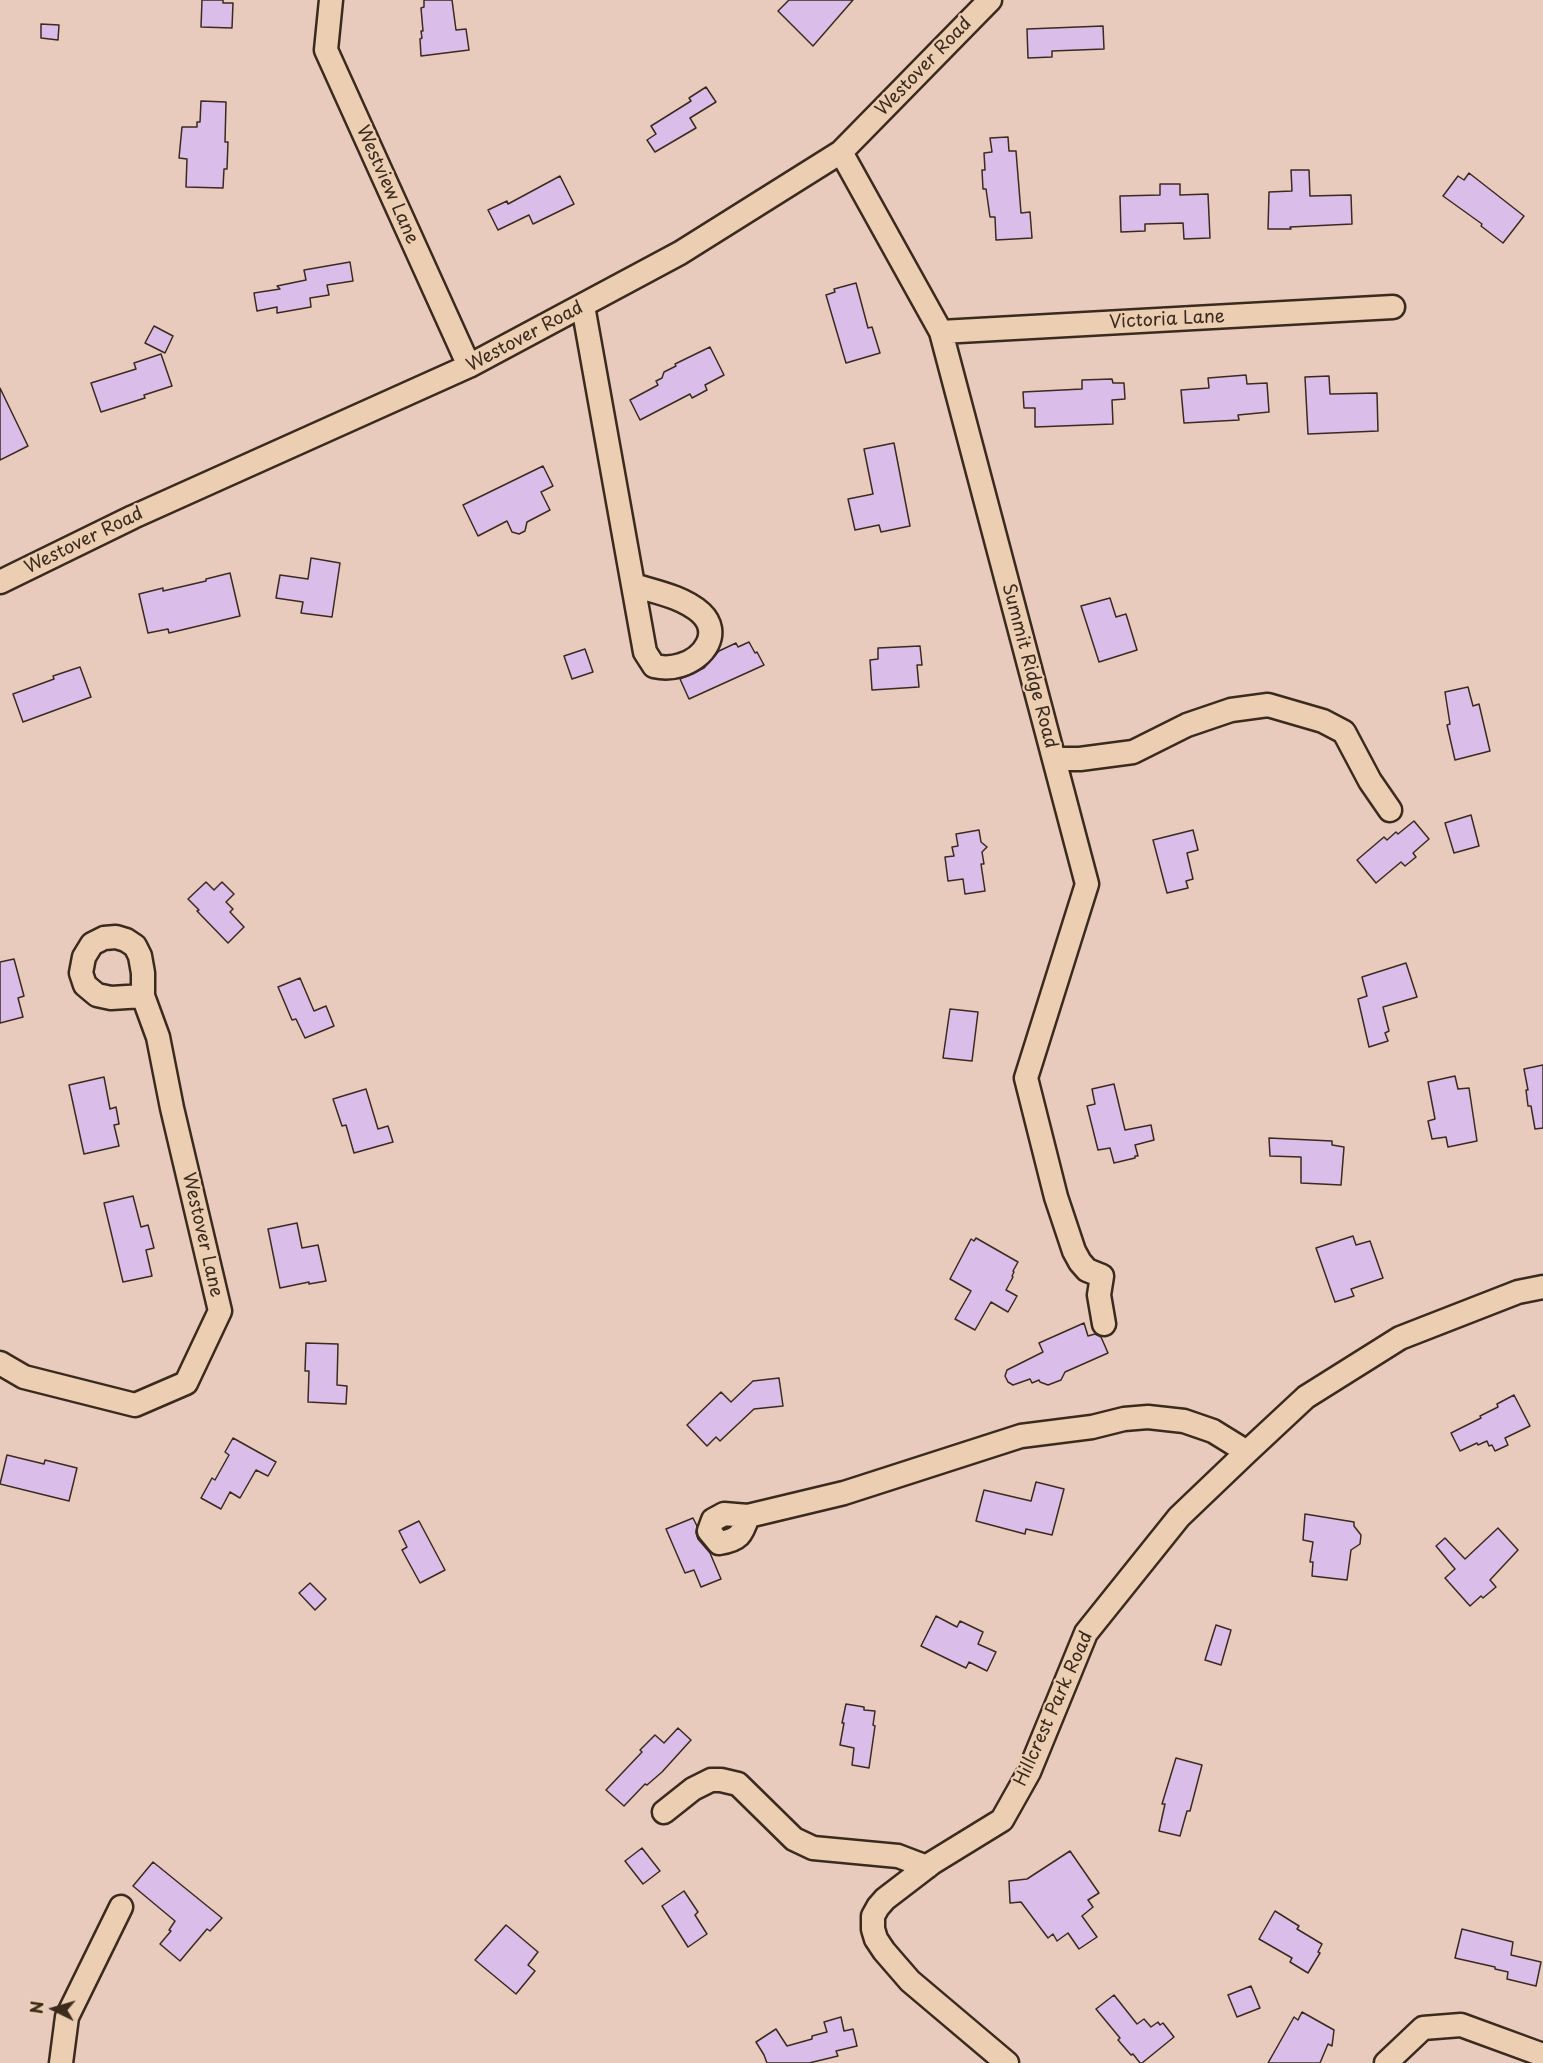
<!DOCTYPE html>
<html>
<head>
<meta charset="utf-8">
<style>
	body { margin:0 }
	#map { position:relative; width:1543px; height:2063px; overflow:hidden; background:#e9cbbe; font-family:"Playpen Sans",sans-serif }
	canvas { display:block }
	.north { position:absolute; left:24px; top:1979px; width:60px; height:60px; -webkit-text-stroke:4px #eccfb3; paint-order:stroke; rotate:275deg; font-size:16px; font-weight:700; line-height:24px; text-align:center; color:#3b2a1e }
	.north::after { content:''; display:block; margin:auto; width:21px; height:27px; background:#3b2a1e; clip-path:polygon(50% 0,100% 100%,50% 72%,0 100%) }
</style>
</head>
<body>
<div id="map">
<canvas width="1543" height="2063"></canvas>
<div class="north">N</div>
</div>
<script>
const ctx = document.querySelector('canvas').getContext('2d');
ctx.lineJoin = 'round';
function paint(path, color) {
  ctx.fillStyle = color;
  ctx.fill(path, 'evenodd');
}
function strokePath(path, color, width, dash) {
  ctx.strokeStyle = color;
  ctx.lineWidth = width;
  ctx.lineCap = dash ? 'butt' : 'round';
  ctx.setLineDash(dash || []);
  ctx.stroke(path);
}
function write(font, color, halo, rows, align = 'center') {
  ctx.font = font + ' "Playpen Sans",sans-serif';
  ctx.lineWidth = 4.5;
  ctx.setLineDash([]);
  ctx.textBaseline = 'middle';
  ctx.strokeStyle = halo;
  ctx.fillStyle = color;
  for (const [text, x, y, turn = 0] of rows) {
    ctx.save();
    ctx.translate(x, y);
    ctx.rotate((+turn || 0) * Math.PI / 180);
    ctx.textAlign = isNaN(turn) ? turn : align;
    if (halo) ctx.strokeText(text, 0, 0);
    ctx.fillText(text, 0, 0);
    ctx.restore();
  }
}
const building = new Path2D(`
	M202,0H223V3H233L232,28L201,27Z
	M424,0H452L456,30L466,29L469,50L421,56L420,39L422,38L421,31H423L421,8L424,7Z
	M789,0H853L813,46L778,11Z
	M41,24L59,25L58,40L41,38Z
	M1103,26L1104,49L1052,51V57L1028,58L1027,29Z
	M706,87L716,102L690,118L696,128L655,152L647,140L656,134L651,126L691,101L689,98Z
	M201,101L226,102L225,142H228L227,169H224L223,188L186,187L187,159L179,158L182,127H197V122H200Z
	M1008,137L1009,151H1016L1021,213L1030,212L1032,238L996,240L995,217H990L986,189H983L982,170H985L984,153L992,152L990,138Z
	M1291,170H1309L1310,196L1351,195L1352,224L1290,227L1291,229H1268L1269,192L1292,191Z
	M1469,173L1524,216L1503,243L1481,226L1482,224L1443,196L1458,176L1464,180Z
	M560,176L574,204L533,224L529,215L498,230L488,210L507,201L508,204Z
	M1160,184H1180V195L1208,194L1210,238L1184,239L1183,223L1145,224V231L1121,232L1120,196L1160,195Z
	M350,262L353,281L327,285L329,295L310,298L311,307L277,313V307L257,311L254,293L280,289L277,286L306,280L304,270Z
	M856,283L868,328L872,327L880,353L846,363L826,295L835,292L834,289Z
	M154,326L173,336L165,353L145,343Z
	M710,347L724,375L705,385L707,390L692,398L690,394L640,420L630,400L658,385L656,381L662,378L664,372L676,366L675,364Z
	M161,354L172,386L144,395L145,398L101,412L91,383L136,369L134,363Z
	M1246,375L1247,384L1267,383L1269,412L1238,415L1239,420L1184,423L1181,390L1209,388L1208,378Z
	M1329,376L1330,394L1377,393L1378,431L1308,434L1305,377Z
	M1112,379L1113,383H1124L1125,399L1112,400L1113,424L1035,427V408H1024L1023,392L1082,389V380Z
	M0,388L28,446L0,460Z
	M894,443L910,526L881,532L879,525L855,530L848,499L873,494L864,449Z
	M543,466L553,486L541,492L550,510L527,522L525,531L519,534L512,532L507,521L478,536L463,505Z
	M311,558L340,563L332,617L301,613L303,602L276,598L280,575L308,579Z
	M230,573L240,616L169,633L168,629L148,633L139,594L163,588V591L206,581V579Z
	M1110,598L1116,617L1126,614L1137,650L1099,662L1081,606Z
	M749,642L755,653L757,652L764,665L689,699L680,679L704,668L719,651L736,643L738,647Z
	M920,646L922,665H917L919,687L872,690L870,660L878,659V648Z
	M585,649L593,672L572,679L564,656Z
	M80,667L91,697L23,722L13,694L54,679L53,676Z
	M1468,687L1473,706L1479,704L1490,751L1455,760L1447,725L1450,724L1445,692Z
	M1471,815L1479,846L1454,853L1445,823Z
	M1414,821L1429,839L1413,853L1416,857L1405,866L1401,862L1376,883L1357,860L1384,837L1387,840L1396,832L1398,834Z
	M979,830L981,842L987,847L982,852L984,864H981L985,891L965,894L963,879L948,881L945,857L954,856L952,847L958,846L956,834Z
	M1193,830L1198,850L1187,853L1193,879L1186,881L1188,888L1167,893L1153,840Z
	M206,882L214,890L222,882L234,894L226,902L233,909L230,912L244,927L228,943L197,911L199,910L188,899Z
	M14,959L24,996L18,998L23,1017L0,1023V962Z
	M1406,963L1417,997L1383,1007L1389,1031L1385,1033L1388,1041L1369,1047L1358,999L1367,996L1362,977Z
	M300,978L314,1011L326,1006L334,1026L305,1038L296,1019L292,1020L278,987Z
	M950,1009L978,1012L972,1061L943,1058Z
	M1543,1065V1128L1535,1129L1531,1106H1528L1526,1090H1528L1524,1069Z
	M1455,1076L1458,1089L1469,1088L1477,1141L1448,1147L1446,1137L1432,1139L1428,1121L1435,1119L1428,1082Z
	M104,1077L110,1109L116,1107L119,1124L114,1125L119,1146L84,1154L69,1085Z
	M1114,1084L1125,1130L1151,1125L1154,1140L1135,1145L1138,1156H1135V1158L1114,1163L1110,1148L1098,1150L1087,1106L1095,1104L1092,1089Z
	M366,1089L378,1129L388,1126L393,1142L354,1153L346,1125L342,1126L333,1099Z
	M1269,1138L1332,1141V1145L1344,1147L1341,1185L1301,1183V1157L1270,1156Z
	M133,1196L141,1227L148,1225L154,1248L146,1250L152,1276L123,1282L104,1203Z
	M297,1223L302,1248L318,1245L326,1281L309,1284V1282L280,1288L268,1229Z
	M1353,1236L1356,1245L1370,1241L1383,1278L1351,1289L1354,1296L1335,1302L1316,1248Z
	M976,1238L1018,1262L1013,1271L1014,1272L1012,1276L1013,1277L1006,1290L1017,1296L1008,1312L991,1302L975,1330L955,1319L971,1291L950,1279L971,1239L974,1241Z
	M1084,1323L1088,1336L1095,1334L1101,1337L1108,1353L1065,1372L1061,1380L1048,1385L1040,1382L1039,1380L1032,1383L1030,1379L1013,1385L1008,1382L1005,1376L1007,1370L1043,1352L1039,1343Z
	M306,1343L338,1344L337,1385L347,1386L346,1404L308,1402L309,1371H305Z
	M779,1378L783,1406L754,1409L720,1441L716,1437L707,1446L687,1425L721,1392L731,1402L753,1381Z
	M1514,1395L1530,1426L1505,1438L1508,1445L1495,1451L1492,1445L1489,1446L1487,1441L1478,1445L1477,1443L1460,1451L1451,1433L1481,1418L1480,1416L1498,1407L1497,1404Z
	M233,1438L276,1462L268,1476L256,1470L240,1498L230,1492L221,1509L201,1498L212,1478L215,1480L229,1455L225,1452Z
	M7,1455L44,1464L45,1460L77,1468L69,1501L0,1484Z
	M1036,1482L1064,1489L1052,1535L1026,1529L1025,1534L976,1521L984,1490L1031,1501Z
	M1305,1514L1354,1522V1526L1361,1535L1360,1544L1351,1550L1347,1580L1312,1576L1313,1562H1310L1313,1542L1303,1540Z
	M693,1518L697,1526L696,1533L698,1539L710,1553L721,1579L701,1587L694,1570L685,1573L666,1529Z
	M419,1521L445,1570L420,1583L402,1550L407,1547L399,1531Z
	M1498,1528L1518,1550L1490,1580L1496,1587L1483,1598L1481,1596L1470,1606L1445,1578L1455,1569L1436,1546L1445,1538L1465,1559Z
	M310,1583L326,1599L315,1610L299,1593Z
	M936,1616L957,1627L960,1621L983,1632L978,1644L996,1652L987,1671L969,1662L966,1668L921,1646Z
	M1216,1625L1231,1630L1221,1665L1205,1660Z
	M846,1704L864,1707V1710L875,1711L873,1725L875,1726L869,1768L852,1765L854,1748L840,1745L844,1723H842Z
	M678,1728L691,1740L662,1772L647,1785L645,1784L624,1806L606,1790L642,1752L640,1750L655,1735L664,1743Z
	M1176,1758L1202,1765L1190,1811H1187L1180,1836L1159,1831L1165,1804H1162Z
	M642,1848L660,1871L643,1884L625,1861Z
	M1070,1851L1099,1893L1088,1900L1093,1907L1082,1916L1097,1937L1079,1949L1068,1933L1057,1941L1053,1934L1048,1938L1021,1902L1010,1903L1009,1881L1027,1879Z
	M153,1862L222,1918L210,1931L207,1929L180,1961L160,1944L171,1931L169,1930L175,1921L133,1886Z
	M684,1891L698,1912L695,1915L707,1934L688,1947L662,1906Z
	M1275,1911L1299,1926L1297,1929L1322,1944L1318,1952L1320,1953L1308,1973L1290,1962L1292,1958L1259,1939Z
	M506,1925L538,1952L528,1965L535,1971L516,1994L475,1960Z
	M1462,1929L1513,1942L1511,1955L1541,1962L1536,1986L1507,1979L1508,1972L1495,1969V1967L1455,1958Z
	M1251,1986L1260,2008L1237,2017L1228,1995Z
	M1114,1995L1137,2024L1144,2019L1151,2027L1158,2022L1160,2025L1163,2023L1174,2037L1142,2063H1140L1133,2054L1131,2055L1118,2040L1120,2038L1096,2009Z
	M1302,2012L1334,2030L1332,2046L1328,2044L1320,2063H1268L1294,2017L1298,2020Z
	M841,2017L844,2031L853,2029L857,2046L836,2051L838,2056L809,2063H767L764,2055L756,2042L776,2029L787,2046L812,2039V2036L827,2032L824,2022Z`);
const minor = new Path2D(`
	M331,0L326,50L469,366
	M841,152L941,332L1087,884L1026,1078L1056,1197L1074,1251L1080,1262L1087,1270L1102,1276L1099,1295L1104,1324
	M583,306L645,652L654,666C663,668 672,668 681,665C704,658 722,633 701,613C683,597 656,592 633,585
	M941,332L1393,307
	M0,582L133,517L469,366L680,253L841,152L990,0
	M1054,759H1080L1133,752L1187,725L1231,710L1268,705L1323,721L1344,732L1370,781L1390,810
	M0,1363L24,1377L135,1405L186,1383L220,1311L172,1108L158,1037L143,996V973L140,956L135,946L126,940L116,937L104,938L92,944L84,957L81,973L85,985L97,995L111,998L143,996
	M748,1516C742,1535 739,1540 719,1543L709,1531L713,1520L724,1514L748,1516L844,1493L1021,1436L1092,1427L1124,1419L1148,1417L1184,1421L1213,1431L1247,1452
	M664,1812L693,1789L711,1780H721L738,1784L794,1839L813,1848L898,1856L927,1867
	M61,2063L67,2017L121,1907
	M1007,2063L910,1981L884,1951L876,1939L873,1929V1916L878,1907L885,1899L932,1863L1002,1820L1029,1772L1086,1633L1179,1517L1247,1452L1306,1397L1400,1338L1518,1292L1543,1287
	M1386,2063L1423,2028L1461,2025L1543,2055`);
const streetNames = [
	["Westover Road",924,67,-46],
	["Westview Lane",387,185,66],
	["Victoria Lane",1167,320,-3],
	["Westover Road",525,337,-28],
	["Westover Road",84,541,-26],
	["Summit Ridge Road",1029,666,75],
	["Westover Lane",202,1235,77],
	["Hillcrest Park Road",1054,1709,-66]
];
paint(building, '#dbbdea');
strokePath(building, '#3b2a1e', 1.5);
strokePath(minor, '#3b2a1e', 27);
strokePath(minor, '#eccfb3', 22);
write('18px', '#3b2a1e', '#eccfb3', streetNames);
</script>
</body>
</html>
